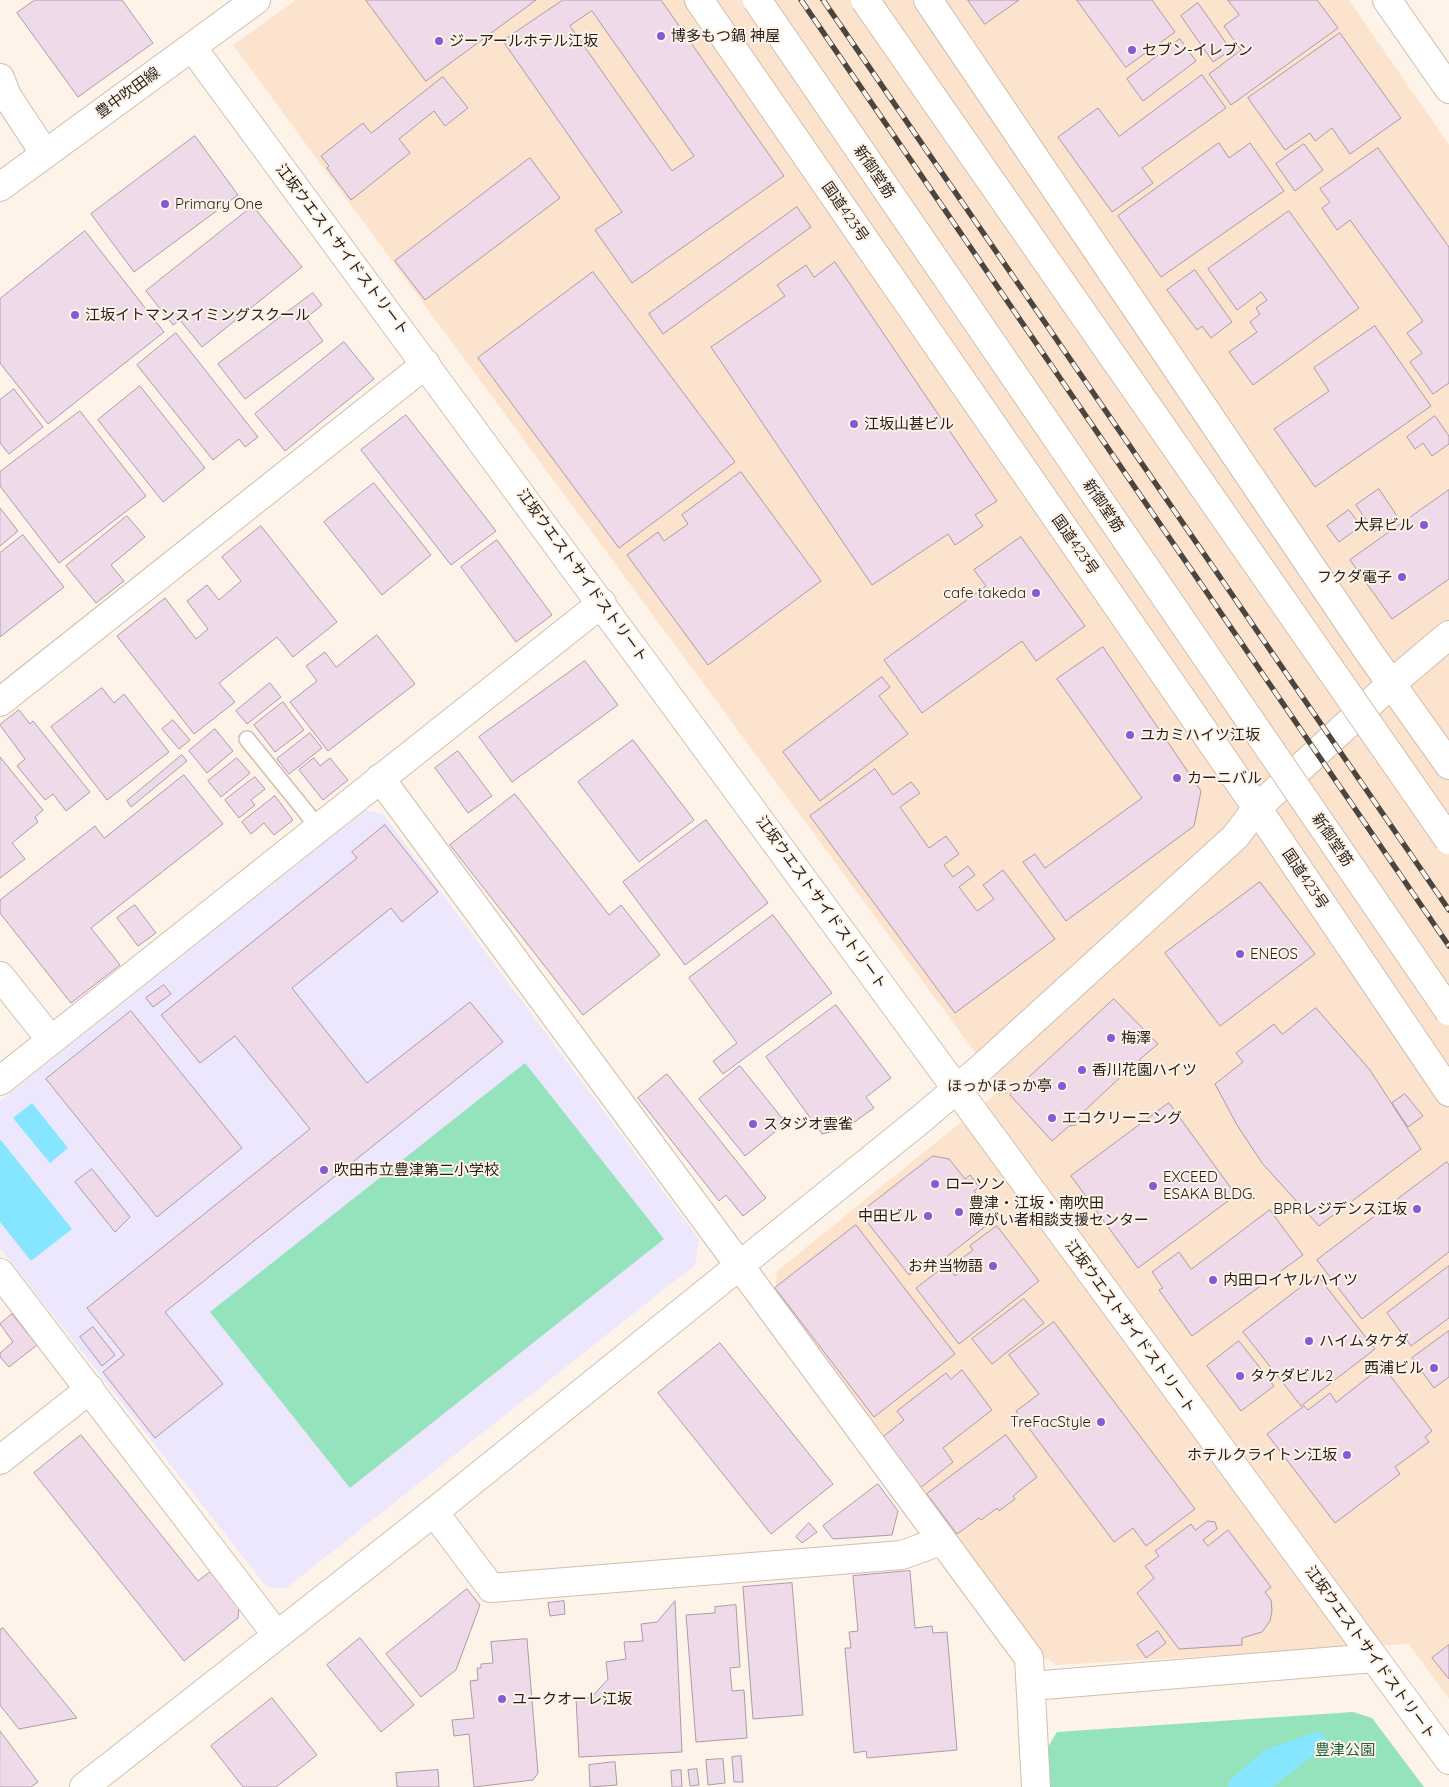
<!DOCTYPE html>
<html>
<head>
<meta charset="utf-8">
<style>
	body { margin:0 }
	canvas { display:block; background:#fef3e8 }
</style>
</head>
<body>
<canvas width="1449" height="1787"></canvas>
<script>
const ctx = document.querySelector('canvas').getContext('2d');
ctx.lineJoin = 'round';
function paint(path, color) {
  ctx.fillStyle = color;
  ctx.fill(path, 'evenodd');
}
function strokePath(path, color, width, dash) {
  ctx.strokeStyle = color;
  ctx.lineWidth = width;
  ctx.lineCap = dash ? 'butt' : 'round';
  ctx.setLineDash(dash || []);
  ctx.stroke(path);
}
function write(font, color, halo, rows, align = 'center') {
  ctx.font = font + ' Quicksand,"Noto Sans JP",sans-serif';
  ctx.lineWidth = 4;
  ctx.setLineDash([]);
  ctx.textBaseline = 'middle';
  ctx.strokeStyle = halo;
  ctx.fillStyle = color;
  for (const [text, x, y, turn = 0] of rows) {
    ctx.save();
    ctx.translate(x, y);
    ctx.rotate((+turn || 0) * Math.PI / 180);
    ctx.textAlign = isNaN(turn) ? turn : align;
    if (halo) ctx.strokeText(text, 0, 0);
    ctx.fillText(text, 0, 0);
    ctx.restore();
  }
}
const built = new Path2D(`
	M296,0H1349L1449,145V1699L1409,1644L1057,1665L1040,1655L775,1292L777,1271L1002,1089L233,45Z`);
const education = new Path2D(`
	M366,810L383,814L699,1239L695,1265L285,1589L266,1586L0,1248V1101Z`);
const green = new Path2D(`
	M525,1063L664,1239L350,1488L210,1312Z
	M1353,1712L1372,1718L1424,1787H1049L1046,1750L1057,1732Z`);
const water = new Path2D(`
	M32,1103L68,1148L50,1163L13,1118Z
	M0,1139L72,1229L31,1261L0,1222Z
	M1319,1731L1330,1743L1272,1787H1228L1229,1781L1265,1750Z`);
const building = new Path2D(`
	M35,0H122L153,43L78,97L17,13Z
	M366,0H536L426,81Z
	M563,0H661L784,176L632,283L595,230L622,212L503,41ZM592,11L694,156L672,171L570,26Z
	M968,0H1019L985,24Z
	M1077,0H1152L1175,32L1126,67Z
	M1228,0H1317L1338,28L1231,105L1209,74L1241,50L1224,26L1239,15Z
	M1198,3L1231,50L1213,62L1181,16Z
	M1340,33L1401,118L1350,154L1332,128L1315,141L1310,133L1285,150L1248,98Z
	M1180,39L1196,61L1143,101L1127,79Z
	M1202,75L1226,108L1142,168L1153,183L1112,212L1058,137L1098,108L1119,136Z
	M443,77L468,108L445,126L434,111L399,139L410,153L351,200L327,168L329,166L321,156L363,123L371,133Z
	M195,136L238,195L134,272L91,214Z
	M1219,143L1229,158L1250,143L1284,191L1161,277L1118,216Z
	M1304,144L1323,170L1295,191L1276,164Z
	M1378,148L1449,247V383L1433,394L1410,362L1422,353L1407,333L1423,321L1350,220L1337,230L1322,208L1330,202L1320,189Z
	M530,158L560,198L425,300L395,261Z
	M253,206L302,267L202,347L180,320L173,325L146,291Z
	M797,207L811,227L663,334L649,314Z
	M1289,211L1359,308L1253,385L1229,352L1257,332L1250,322L1260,314L1256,308L1267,300L1261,292L1237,310L1208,269Z
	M85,231L164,332L48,424L0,363V299Z
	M835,262L997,501L975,515L983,526L955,545L948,534L872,585L711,347L785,296L777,285L806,265L814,277Z
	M1195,270L1232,322L1211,338L1202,326L1197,330L1167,290Z
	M593,272L735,462L619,548L478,358Z
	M313,293L322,305L306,318L323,341L245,399L218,364Z
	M1375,326L1431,406L1315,487L1274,429L1329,391L1314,368Z
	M176,333L258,437L245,447L239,439L213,460L137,365Z
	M344,342L374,379L285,451L255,414Z
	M140,386L205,468L163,502L98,420Z
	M14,389L43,427L9,454L0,443V400Z
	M80,411L146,496L59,563L0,486V472Z
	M406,415L496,531L451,565L361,450Z
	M1435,416L1449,436V444L1432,456L1423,443L1415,449L1407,437Z
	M741,472L821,581L708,665L627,555L658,532L664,541L688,524L682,515Z
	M374,483L431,555L382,595L324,522Z
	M1379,489L1397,516L1374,532L1356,505Z
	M1449,490V579L1392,619L1350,560Z
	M0,508L18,531L0,546Z
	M1349,510L1361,526L1339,542L1327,526Z
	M127,516L145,537L111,565L124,581L96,603L66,566Z
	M261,526L337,622L293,657L277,637L219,683L235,702L194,734L117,636L165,598L196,639L208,629L187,601L207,585L219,600L241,581L222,557Z
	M23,535L64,587L0,637V553Z
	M1021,537L1085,626L1036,661L1022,641L922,713L884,660L986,586L974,570Z
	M497,540L552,615L516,642L461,567Z
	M377,635L415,684L328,751L290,702L317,681L306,666L325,652L336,667Z
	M1103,647L1201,791L1194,826L1066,921L1023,862L1035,854L1045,868L1142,798L1057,679Z
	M585,661L618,705L512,782L479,737Z
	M882,677L890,687L879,696L908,734L820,801L783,752Z
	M270,683L281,697L247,724L236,711Z
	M102,688L114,703L124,694L169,752L107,800L51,727Z
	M283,702L304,730L275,752L254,725Z
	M19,710L30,724L33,721L90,792L66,811L53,794L45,800L17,766L25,759L0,725Z
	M173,720L190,740L179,749L162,729Z
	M215,729L233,751L207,773L189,751Z
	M310,733L322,748L289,774L277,759Z
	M633,740L694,820L639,862L578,782Z
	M458,751L492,796L468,813L435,768Z
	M182,755L187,761L131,807L127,801Z
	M0,757L43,810L35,817L38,822L12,843L25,859L0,878Z
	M237,758L250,773L221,797L208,781Z
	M314,758L320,766L330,758L348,780L323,800L299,770Z
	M875,769L893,795L911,782L920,793L900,807L929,848L946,836L959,854L944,865L953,877L968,866L975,875L959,887L977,911L994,899L983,885L1003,870L1055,939L955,1013L810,816Z
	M184,775L223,824L91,928L120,965L71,1003L0,913V900L95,826L104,838Z
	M255,777L265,789L251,800L255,805L239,818L225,800Z
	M515,794L609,915L621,905L660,955L583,1015L450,845Z
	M275,796L293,820L274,835L264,823L251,834L242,822Z
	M706,820L768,903L685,965L623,882Z
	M385,825L438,892L402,922L391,908L292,988L367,1083L470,1002L503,1042L165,1312L223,1384L155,1438L103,1372L124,1355L87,1308L310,1129L235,1036L200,1063L161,1015L357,858L352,852Z
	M1260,882L1315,954L1220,1026L1165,953Z
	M135,905L156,933L138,946L117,918Z
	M773,915L832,993L723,1074L713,1061L737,1043L689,978Z
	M164,985L171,994L153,1007L146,998Z
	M1114,999L1158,1044L1140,1059L1139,1069L1135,1071L1128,1070L1080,1115L1076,1125L1069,1126L1052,1141L1010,1095Z
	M836,1005L891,1078L866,1097L874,1108L846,1128L822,1134L766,1057Z
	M1316,1008L1370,1070L1421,1149L1319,1226L1262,1163L1237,1125L1215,1084L1243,1062L1236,1053L1274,1024L1282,1034Z
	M131,1011L242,1148L157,1217L46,1079Z
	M740,1066L786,1123L745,1156L699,1099Z
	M667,1074L766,1198L743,1216L726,1195L719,1201L638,1098Z
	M1405,1094L1423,1116L1408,1127L1392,1103Z
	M1169,1103L1236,1195L1138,1268L1071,1176Z
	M933,1156L949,1159L965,1179L970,1175L979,1187L974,1191L996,1218L931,1269L926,1262L909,1275L860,1213Z
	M1447,1162L1449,1165V1252L1362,1319L1317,1260Z
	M92,1169L130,1217L115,1232L75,1182Z
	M1270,1210L1303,1255L1192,1336L1159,1290L1163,1288L1152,1272L1179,1252L1191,1269Z
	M856,1225L955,1354L874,1417L775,1288Z
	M997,1226L1039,1281L959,1344L916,1288L946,1265L955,1276L963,1269L957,1262L973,1250L970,1246Z
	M1449,1266V1318L1411,1346L1387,1313Z
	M1317,1275L1375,1349L1301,1406L1243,1332Z
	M1024,1299L1044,1323L992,1364L972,1339Z
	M12,1314L37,1345L9,1367L0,1357V1353L13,1342L0,1324Z
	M1054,1322L1195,1509L1146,1546L1133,1528L1114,1542L1016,1411L1039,1394L1009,1355Z
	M93,1327L115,1355L102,1366L80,1337Z
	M1449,1331V1377L1434,1388L1412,1358Z
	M1239,1341L1274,1386L1241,1411L1207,1366Z
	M720,1343L833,1484L771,1534L658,1393Z
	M1383,1366L1432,1431L1425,1437L1429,1442L1395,1467L1400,1474L1335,1523L1267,1434L1304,1406L1308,1410L1330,1393L1336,1402Z
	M962,1370L992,1410L943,1448L953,1462L919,1489L880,1439L904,1420L897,1411L946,1373L951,1379Z
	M81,1435L198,1581L211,1571L239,1607L238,1618L184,1661L34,1473Z
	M1006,1435L1037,1477L1013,1496L1015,1499L999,1511L997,1508L981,1520L979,1518L957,1534L927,1494Z
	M878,1484L898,1511L892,1535L833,1539L823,1526Z
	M1208,1521L1215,1522L1217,1529L1203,1540L1208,1546L1228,1530L1271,1587L1265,1592L1271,1600L1272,1610L1270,1621L1262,1632L1242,1638V1645L1179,1649L1137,1593L1154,1578L1145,1566L1159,1556L1155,1551L1191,1524L1195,1530Z
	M809,1523L817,1532L802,1543L796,1537Z
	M910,1571L915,1628L932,1626L933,1633L947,1632L957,1750L867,1758L866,1751L854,1753L845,1648H851L849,1632L858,1631L853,1576Z
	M792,1583L803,1715L753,1719L743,1587Z
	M467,1589L480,1605L456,1670L421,1697L386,1654Z
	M564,1601L565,1614L550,1616L548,1603Z
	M675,1601L682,1752L579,1757L576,1698H591L608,1679L606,1662L626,1659L624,1642L643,1641L641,1624L657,1622Z
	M736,1605L740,1667L730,1668L732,1691L744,1690L747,1738L696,1742L686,1615L715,1613V1607Z
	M3,1628L77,1718L19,1729L0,1705V1630Z
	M1158,1631L1166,1643L1146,1658L1137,1645Z
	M360,1638L414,1705L381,1732L327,1665Z
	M527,1639L538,1773L533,1780L474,1787L469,1734L454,1736L452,1720L474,1718L470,1681L478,1680L477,1668H481V1664L493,1663L491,1642Z
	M1449,1645V1679L1432,1658Z
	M272,1698L317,1755L276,1787H243L211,1746Z
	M0,1731L38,1782L31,1787H0Z
	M741,1756L743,1782H734L732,1757Z
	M723,1759L725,1783L708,1785L706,1760Z
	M615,1762L617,1785L590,1787L589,1765Z
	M697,1769L699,1785L690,1786L688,1770Z
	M438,1770L439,1787H397L396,1773Z
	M681,1770L682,1787H672L671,1771Z`);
const lane = new Path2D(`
	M247,739L318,827`);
const street = new Path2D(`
	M0,78L7,96L45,154
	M0,702L426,364
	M380,778L1029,1658L1036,1787
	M0,976L51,1040
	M0,1081L602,603
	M0,1273L276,1634
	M0,1460L90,1389
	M434,1512L491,1588L902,1555L941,1541
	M1031,1686L1374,1658`);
const secondary = new Path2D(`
	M1387,0L1449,89
	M192,47L1449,1760
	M0,187L256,0
	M84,1787L434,1512L920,1120L980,1069L1235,837L1257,808L1392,683L1449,635`);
const highway = new Path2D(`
	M699,0L1257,808L1449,1092
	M928,0L1368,651L1449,765`);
const rail = new Path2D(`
	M801,0L1449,946
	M823,0L1449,910`);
const highwayBridge = new Path2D(`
	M757,0L1449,1011
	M865,0L1449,840`);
const markers = [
	[661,36,5,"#845bd5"],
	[439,41,5,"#845bd5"],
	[1132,50,5,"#845bd5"],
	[165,204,5,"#845bd5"],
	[75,315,5,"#845bd5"],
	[854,424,5,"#845bd5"],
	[1424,525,5,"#845bd5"],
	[1402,577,5,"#845bd5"],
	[1036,593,5,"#845bd5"],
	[1130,735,5,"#845bd5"],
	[1177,778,5,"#845bd5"],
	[1240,954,5,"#845bd5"],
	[1111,1038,5,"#845bd5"],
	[1082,1070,5,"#845bd5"],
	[1062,1086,5,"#845bd5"],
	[1052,1118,5,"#845bd5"],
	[753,1124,5,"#845bd5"],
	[324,1170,5,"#845bd5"],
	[935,1184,5,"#845bd5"],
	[1153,1186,5,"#845bd5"],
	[1417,1209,5,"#845bd5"],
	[959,1212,5,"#845bd5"],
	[928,1216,5,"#845bd5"],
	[993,1266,5,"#845bd5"],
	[1213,1280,5,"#845bd5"],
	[1309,1341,5,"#845bd5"],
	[1434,1368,5,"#845bd5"],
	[1240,1376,5,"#845bd5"],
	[1101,1422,5,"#845bd5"],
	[1347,1455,5,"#845bd5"],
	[502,1699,5,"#845bd5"]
];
const poiNames = [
	["博多もつ鍋 神屋",671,36],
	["ジーアールホテル江坂",449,41],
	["セブン-イレブン",1142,50],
	["Primary One",175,204],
	["江坂イトマンスイミングスクール",85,315],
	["江坂山甚ビル",864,424],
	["大昇ビル",1414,525,"right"],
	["フクダ電子",1392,577,"right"],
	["cafe takeda",1026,593,"right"],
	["ユカミハイツ江坂",1140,735],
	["カーニバル",1187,778],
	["ENEOS",1250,954],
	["梅澤",1121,1038],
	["香川花園ハイツ",1092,1070],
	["ほっかほっか亭",1052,1086,"right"],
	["エコクリーニング",1062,1118],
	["スタジオ雲雀",763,1124],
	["吹田市立豊津第二小学校",334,1170],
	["EXCEED",1163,1177],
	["ESAKA BLDG.",1163,1194],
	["ローソン",945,1184],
	["豊津・江坂・南吹田",969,1203],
	["障がい者相談支援センター",969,1220],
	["BPRレジデンス江坂",1407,1209,"right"],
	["中田ビル",918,1216,"right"],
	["お弁当物語",983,1266,"right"],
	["内田ロイヤルハイツ",1223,1280],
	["ハイムタケダ",1319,1341],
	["西浦ビル",1424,1368,"right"],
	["タケダビル2",1250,1376],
	["TreFacStyle",1091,1422,"right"],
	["ホテルクライトン江坂",1337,1455,"right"],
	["ユークオーレ江坂",512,1699]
];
const streetNames = [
	["豊中吹田線",128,93,-36],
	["新御堂筋",874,172,56],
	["国道423号",845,212,55],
	["江坂ウエストサイドストリート",342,250,53],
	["新御堂筋",1103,506,56],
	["国道423号",1075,545,55],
	["江坂ウエストサイドストリート",582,576,54],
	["新御堂筋",1332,840,56],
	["国道423号",1305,879,56],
	["江坂ウエストサイドストリート",821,903,54],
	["江坂ウエストサイドストリート",1130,1327,54],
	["江坂ウエストサイドストリート",1370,1653,54]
];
const parkNames = [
	["豊津公園",1345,1750]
];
paint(built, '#fbe3cd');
paint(education, '#ede7fd');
paint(green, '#94e3bd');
paint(water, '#87e6ff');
paint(building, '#eedae9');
strokePath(building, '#ad9aa8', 1);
strokePath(lane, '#d0bfae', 18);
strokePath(street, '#d0bfae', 30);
strokePath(secondary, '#d0bfae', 30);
strokePath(highway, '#d0bfae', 30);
strokePath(lane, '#fff', 15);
strokePath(street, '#fff', 28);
strokePath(secondary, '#fff', 28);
strokePath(highway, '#fff', 28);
strokePath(rail, '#4c453e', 5.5);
strokePath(rail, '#fef3e8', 4, [11]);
strokePath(highwayBridge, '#d0bfae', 30, []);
strokePath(highwayBridge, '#fff', 28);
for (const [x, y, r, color] of markers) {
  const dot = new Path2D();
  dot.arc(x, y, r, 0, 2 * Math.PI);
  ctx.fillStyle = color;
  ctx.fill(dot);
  strokePath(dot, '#fef3e8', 2);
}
write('15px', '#251f19', '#fef3e8', poiNames, 'left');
write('15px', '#251f19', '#fef3e8', streetNames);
write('15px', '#235f46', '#fef3e8', parkNames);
</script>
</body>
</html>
